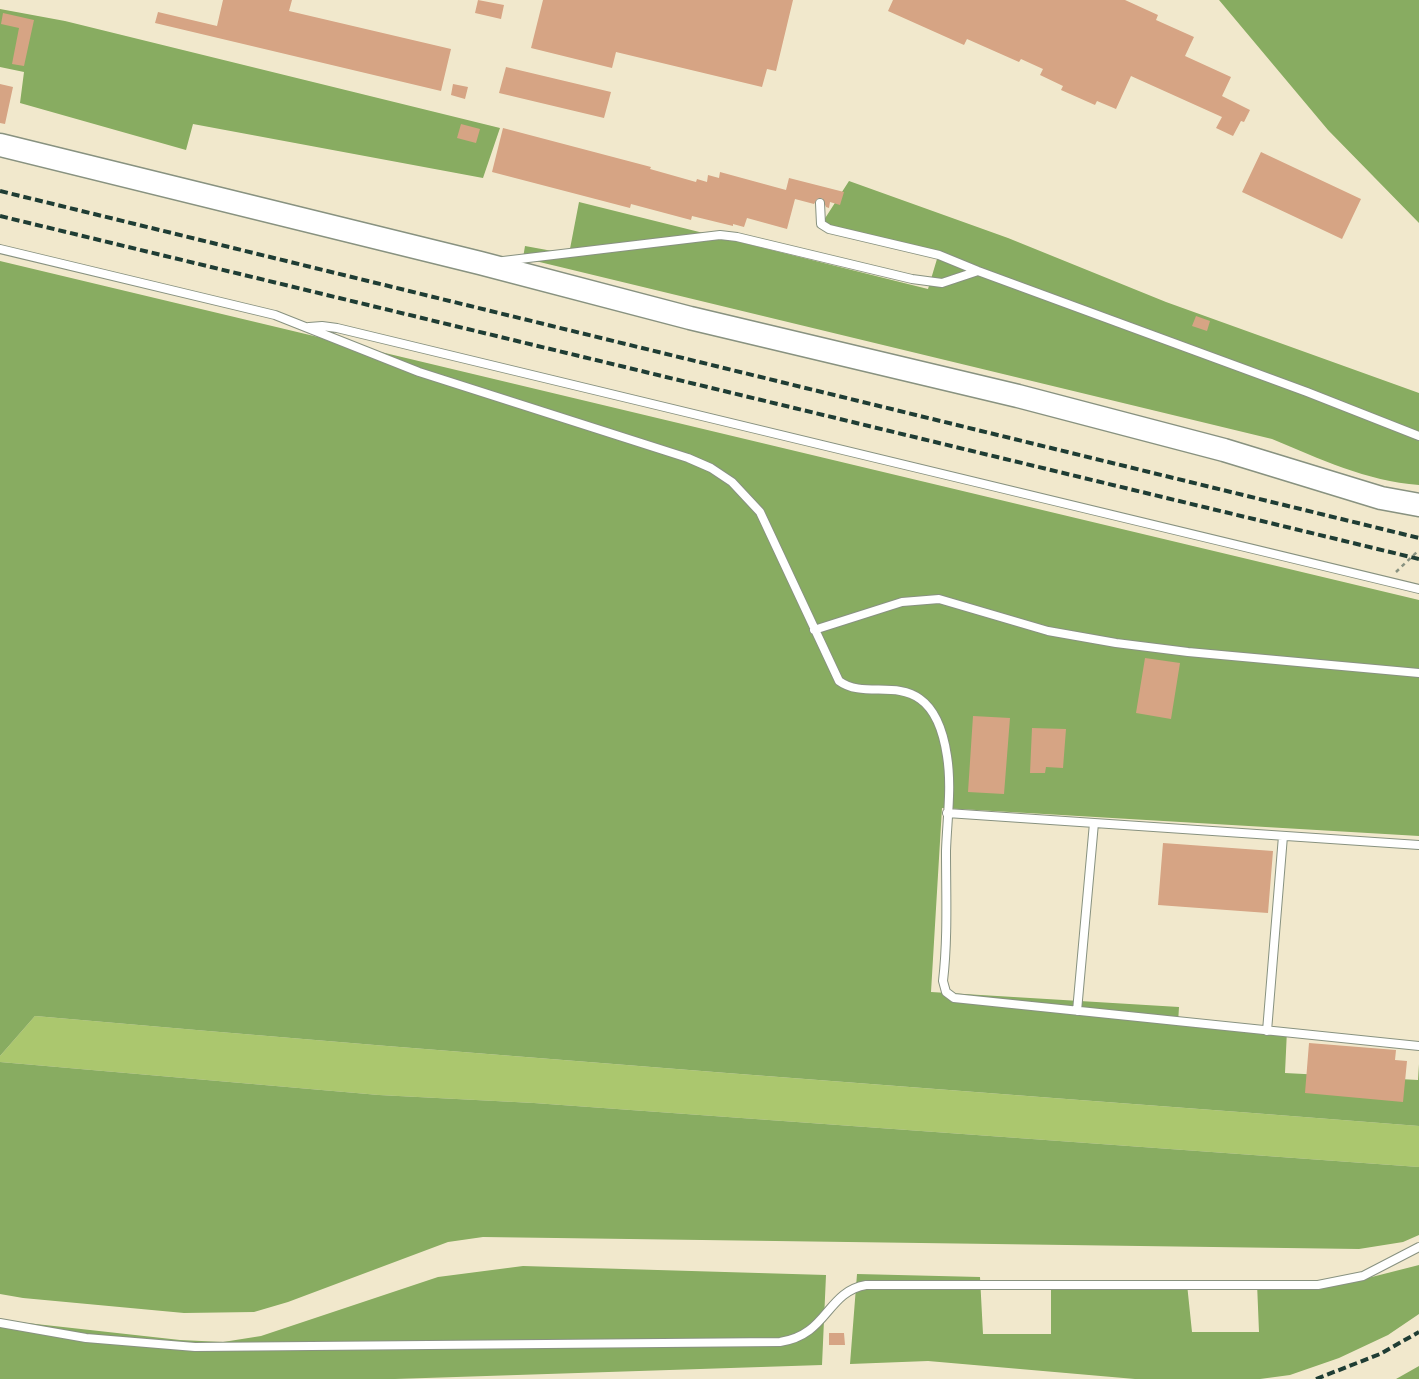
<!DOCTYPE html>
<html>
<head>
<meta charset="utf-8">
<style>
	body { margin:0 }
	canvas { display:block; background:#f1e8cc }
</style>
</head>
<body>
<canvas width="1419" height="1379"></canvas>
<script>
const ctx = document.querySelector('canvas').getContext('2d');
ctx.lineJoin = 'round';
function paint(path, color) {
  ctx.fillStyle = color;
  ctx.fill(path, 'evenodd');
}
function strokePath(path, color, width, dash) {
  ctx.strokeStyle = color;
  ctx.lineWidth = width;
  ctx.lineCap = dash ? 'butt' : 'round';
  ctx.setLineDash(dash || []);
  ctx.stroke(path);
}
const green = new Path2D(`
	M35,1016C496,1057 957,1090 1419,1126V1167L534,1103L379,1095L0,1062V1056Z`);
const forest = new Path2D(`
	M1219,0H1419V223L1328,130Z
	M0,9L65,21L500,128L483,178L193,124L186,150L20,103L24,72L0,67Z
	M849,181L1008,238L1166,302L1419,393V485C1366,481 1320,459 1272,439L523,258L525,246L569,254L579,202L928,289L937,259L822,223Z
	M0,261L1419,600V836L942,808L931,992L1179,1007L1178,1023L1287,1030L1285,1073L1418,1080L1419,1064V1126C958,1090 496,1057 35,1016L0,1056Z
	M0,1062L379,1095L534,1103L1419,1167V1235L1403,1242L1359,1249L483,1237L448,1242L288,1302L254,1312L184,1313L23,1298L0,1294Z
	M1419,1265V1314L1388,1335L1339,1358L1290,1375L1260,1379H1135L928,1361L850,1364L857,1274L980,1277L983,1334H1051V1281L1187,1284L1192,1332H1259L1257,1283L1360,1280Z
	M523,1266L826,1275L822,1365L395,1379H0V1320L180,1340L223,1342L261,1336L438,1277Z
	M1419,1366V1379H1396Z`);
const building = new Path2D(`
	M223,0H292L289,11L451,49L441,91L155,23L158,12L217,26Z
	M478,0L504,5L501,19L475,13Z
	M543,0H793L776,71L767,69L762,87L616,52L612,68L531,48Z
	M893,0H1125L1158,15L1156,20L1194,37L1185,56L1231,77L1222,96L1250,110L1244,122L1241,121L1233,136L1216,128L1222,117L1131,76L1116,109L1097,101L1095,105L1061,90L1063,86L1040,75L1043,69L1021,59L1019,62L967,39L964,45L888,11Z
	M3,13L34,20L24,66L12,64L19,28L1,24Z
	M506,67L611,92L604,118L499,93Z
	M0,84L13,87L5,124L0,123Z
	M453,84L468,87L465,99L451,95Z
	M461,124L480,129L476,143L457,138Z
	M503,128L651,167L650,169L696,182L697,179L707,182L708,175L719,178L720,172L786,190L789,178L844,192L840,205L830,202L829,208L826,207L822,198L817,199L814,204L795,199L787,229L747,218L744,227L733,224V226L692,216L691,220L631,204L630,208L492,172Z
	M1261,152L1361,199L1342,239L1242,192Z
	M1196,316L1210,321L1207,331L1192,326Z
	M1145,658L1180,663L1171,719L1136,713Z
	M973,716L1010,718L1004,794L968,792Z
	M1032,728L1066,729L1063,768L1046,767L1045,773H1030Z
	M1163,843L1273,851L1268,913L1158,905Z
	M1309,1043L1396,1050L1395,1060L1407,1061L1403,1102L1305,1093Z
	M829,1333H844L845,1345H829Z`);
const path = new Path2D(`
	M1396,572L1419,550`);
const lane = new Path2D(`
	M820,203L821,224L829,229L939,255L978,271L1307,392L1419,436
	M0,249L275,315L419,372L688,458L711,468L732,482L760,512L839,681C862,698 896,681 920,699C937,711 944,736 947,756C952,787 947,820 946,851C946,894 948,939 943,981L946,992L954,998L1419,1046
	M503,261L720,235L737,237L912,279L942,283L978,271
	M309,327L322,326L337,328L1419,589
	M814,630L902,602L939,599L1048,631L1116,643L1188,652L1419,673
	M947,813L1419,845
	M1077,1011L1094,823
	M1267,1031L1283,836
	M0,1323L86,1338L195,1347L780,1342C828,1335 826,1292 866,1285H1318L1363,1276L1419,1247`);
const secondary = new Path2D(`
	M0,145L480,263L690,318L1018,396L1224,450L1381,498L1419,505`);
const rail = new Path2D(`
	M0,191L1419,538
	M0,216L1419,559
	M1316,1379L1380,1354L1419,1332`);
paint(green, '#abc76e');
paint(forest, '#88ac61');
paint(building, '#d6a484');
strokePath(lane, '#889280', 10);
strokePath(secondary, '#889280', 25);
strokePath(path, '#889280', 2.5, [4, 4]);
strokePath(lane, '#fff', 8);
strokePath(secondary, '#fff', 22);
strokePath(rail, '#1f3d34', 4, [8, 4]);
</script>
</body>
</html>
